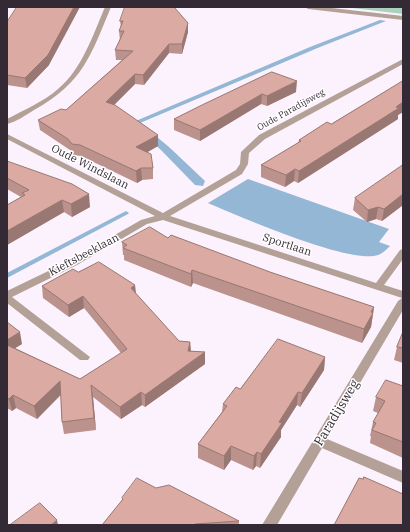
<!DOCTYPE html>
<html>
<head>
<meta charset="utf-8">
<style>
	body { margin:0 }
	#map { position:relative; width:410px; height:532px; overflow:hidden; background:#fcf2fd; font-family:"IBM Plex Serif",serif }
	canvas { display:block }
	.frame { position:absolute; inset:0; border:8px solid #342a35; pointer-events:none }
</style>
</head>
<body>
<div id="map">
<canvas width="410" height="532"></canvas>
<div class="frame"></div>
</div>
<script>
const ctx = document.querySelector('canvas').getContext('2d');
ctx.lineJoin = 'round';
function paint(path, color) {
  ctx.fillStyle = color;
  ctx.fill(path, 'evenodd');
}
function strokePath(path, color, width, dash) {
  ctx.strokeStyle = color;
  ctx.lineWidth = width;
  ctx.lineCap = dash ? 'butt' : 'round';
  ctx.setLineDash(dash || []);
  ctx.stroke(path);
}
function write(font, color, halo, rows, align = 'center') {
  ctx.font = font + ' "IBM Plex Serif",serif';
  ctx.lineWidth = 3;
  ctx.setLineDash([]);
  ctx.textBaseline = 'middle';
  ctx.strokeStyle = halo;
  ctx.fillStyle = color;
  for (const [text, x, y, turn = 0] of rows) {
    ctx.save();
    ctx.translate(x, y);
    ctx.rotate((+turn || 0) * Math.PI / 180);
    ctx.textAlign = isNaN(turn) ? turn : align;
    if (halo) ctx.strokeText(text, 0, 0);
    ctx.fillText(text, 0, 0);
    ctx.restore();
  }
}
const green = new Path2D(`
	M344,7H403V14Z`);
const water = new Path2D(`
	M380,20L386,21L320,47L140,123L169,147L205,181L203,186L195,185L161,150L131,123L310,47Z
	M248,179L389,229L379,242L390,246C387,249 382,254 378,255C351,265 238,216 208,203Z`);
const stream = new Path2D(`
	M126,211L129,213L128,214L7,278V273Z`);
const minor = new Path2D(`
	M105,7H111C91,55 83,83 34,110C26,115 16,122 7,124V119C24,110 43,102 58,89C82,69 93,35 105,7Z
	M305,7H323L403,16V20L308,9Z
	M403,59V64L265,139L249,153L248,164L242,174L170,216L376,283L400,250L403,249V259L384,285L403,291V310L327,439L403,471V483L322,448L277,525H262L398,301L402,298L163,220L147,224L77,265L12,297L90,357L88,360H80L7,303V291L69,261L141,220L155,216L7,139V134L163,213L236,170L240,164L241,152L259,135Z`);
const wall = new Path2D(`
	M120,21L188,23V32L182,54L169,53L144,85L135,84L114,105L158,146L148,152L153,168V179L142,180L137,183L81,156L73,155L70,150L40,130L38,120L66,110L122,60H116L115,50L120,41L119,31L121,27Z
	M7,22L49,65L27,88L7,85Z
	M272,72L296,92L267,106L261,104L200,141L174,130V119Z
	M403,81V112L398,115V119L298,183L294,181L285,187L261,177V165L298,143L299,140L331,124Z
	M7,161L90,207L72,217L64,212L7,245V205L21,197L7,189Z
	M403,165V205L382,221L376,219L367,222L353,210L355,198Z
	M168,238L374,307L371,327L362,343L193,283L191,287L124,260V255H123L122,242Z
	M78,272L135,285L136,294L179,341L190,342L191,351L205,352V364L145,407L142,405L121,419L93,397L96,430L64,434L62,422L61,395L37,419L16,408L12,411L7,408V322L22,344L15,348L80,379L121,353L84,308L69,317L43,298L42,286Z
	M403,332V363L394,360L397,347Z
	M325,357L324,370L300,407L297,405L281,430V437L260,468L256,466L253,470L231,460L224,470L198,458V444L222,412L223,404L240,389Z
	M403,386V458L370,443L371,436H370L373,422L378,413L373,411L376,397Z
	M156,488L239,521V525H102L122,501V498Z`);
const shadedWall = new Path2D(`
	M74,7H80L49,65L27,88L25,78Z
	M188,23V32L182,54V44Z
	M169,44V53L144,85L143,75Z
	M135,74V84L107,112L106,102Z
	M297,81L296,92L267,106V96Z
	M262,94L261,104L200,141V130Z
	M403,102V112L398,115V119L298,183L299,171Z
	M158,135V146L136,158V147Z
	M141,168L142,180L137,183L136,171Z
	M295,169L294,181L285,187L286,175Z
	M89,194L90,207L72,217L71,204Z
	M403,194V205L382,221L384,209Z
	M62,200L64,212L7,245V231Z
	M378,207L376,219L367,222L368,210Z
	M192,270L193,283L191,287V274Z
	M135,285L136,297L131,288Z
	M83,296L84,308L69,317L68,305Z
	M374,307L371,327L362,343L364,329L371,312Z
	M20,332L22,344L7,353V340Z
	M190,342L191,354L188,351Z
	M205,352V364L145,407V395Z
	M325,357L324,370L300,407L302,393Z
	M60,381L62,393L37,419L34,406Z
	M91,385L93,397L96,430L94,418Z
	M141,392L142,405L121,419L120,407Z
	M298,392L297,405L281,430V437L260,468L261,454L279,422Z
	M13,395L16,408L12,411L9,399Z
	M231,446V460L224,470V456Z
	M257,452L256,466L253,470L254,456Z
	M57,520L58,525H51Z`);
const building = new Path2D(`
	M17,7H74L48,55L25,78L7,75V22Z
	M125,7H174L188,23L182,44H169L143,75L135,74L106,102L115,105L158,135L136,147L151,154L153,168H141L136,171L80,145L72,144L68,139L38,120L61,109L66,110L133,51L115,50L124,31H119L123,21H120Z
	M272,72L297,81L267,96L262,94L200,130L174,119L202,105Z
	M403,81V102L396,107L399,108L299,171L295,169L286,175L261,165L301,141L299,140L327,122L331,124Z
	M7,161L72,184L89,194L71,204L62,200L7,231V205L25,195L22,193L29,190L7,178Z
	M403,165V194L384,209L378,207L368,210L355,198Z
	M150,227L168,238L171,235L270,272L374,307L371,312L373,313L364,329L192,270L191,274L123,248L127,245L122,242Z
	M99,262L135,285L131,288L179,341L190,342L188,351L205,352L145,395L141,392L120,407L91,385L94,418L62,422L60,381L34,406L13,395L9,399L7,397V345L80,379L127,349L83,296L68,305L42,286L73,269L78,272Z
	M7,322L20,332L7,340Z
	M403,332V348L397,347Z
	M278,339L325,357L302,393L298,392L279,422L282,423L261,454L257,452L254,456L231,446L224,456L198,444L227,406L223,404L236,387L240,389Z
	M386,380L403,386V442L372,430L376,423L373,422L385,401L376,397Z
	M364,477L403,494V525H334L359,478L363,479Z
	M137,478L156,488L169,485L239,521L195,524L196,525H102L123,499L122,498Z
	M40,503L57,520L51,525H10Z`);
const farStreetnames = [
	["Oude Paradijsweg",291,110,-29]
];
const streetNames = [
	["Oude Windslaan",90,167,27],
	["Sportlaan",287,245,18],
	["Kieftsbeeklaan",84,255,-28]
];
const nearStreetnames = [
	["Paradijsweg",337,413,-59]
];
paint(green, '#aad1bc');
paint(water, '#93b7d4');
paint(stream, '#93b7d4');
paint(minor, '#b3a097');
paint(wall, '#bb928c');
paint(shadedWall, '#997772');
paint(building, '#daaaa3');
strokePath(building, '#997772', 1);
write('9px', '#342a35', '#fff', farStreetnames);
write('11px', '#342a35', '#fff', streetNames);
write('13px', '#342a35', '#fff', nearStreetnames);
</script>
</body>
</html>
